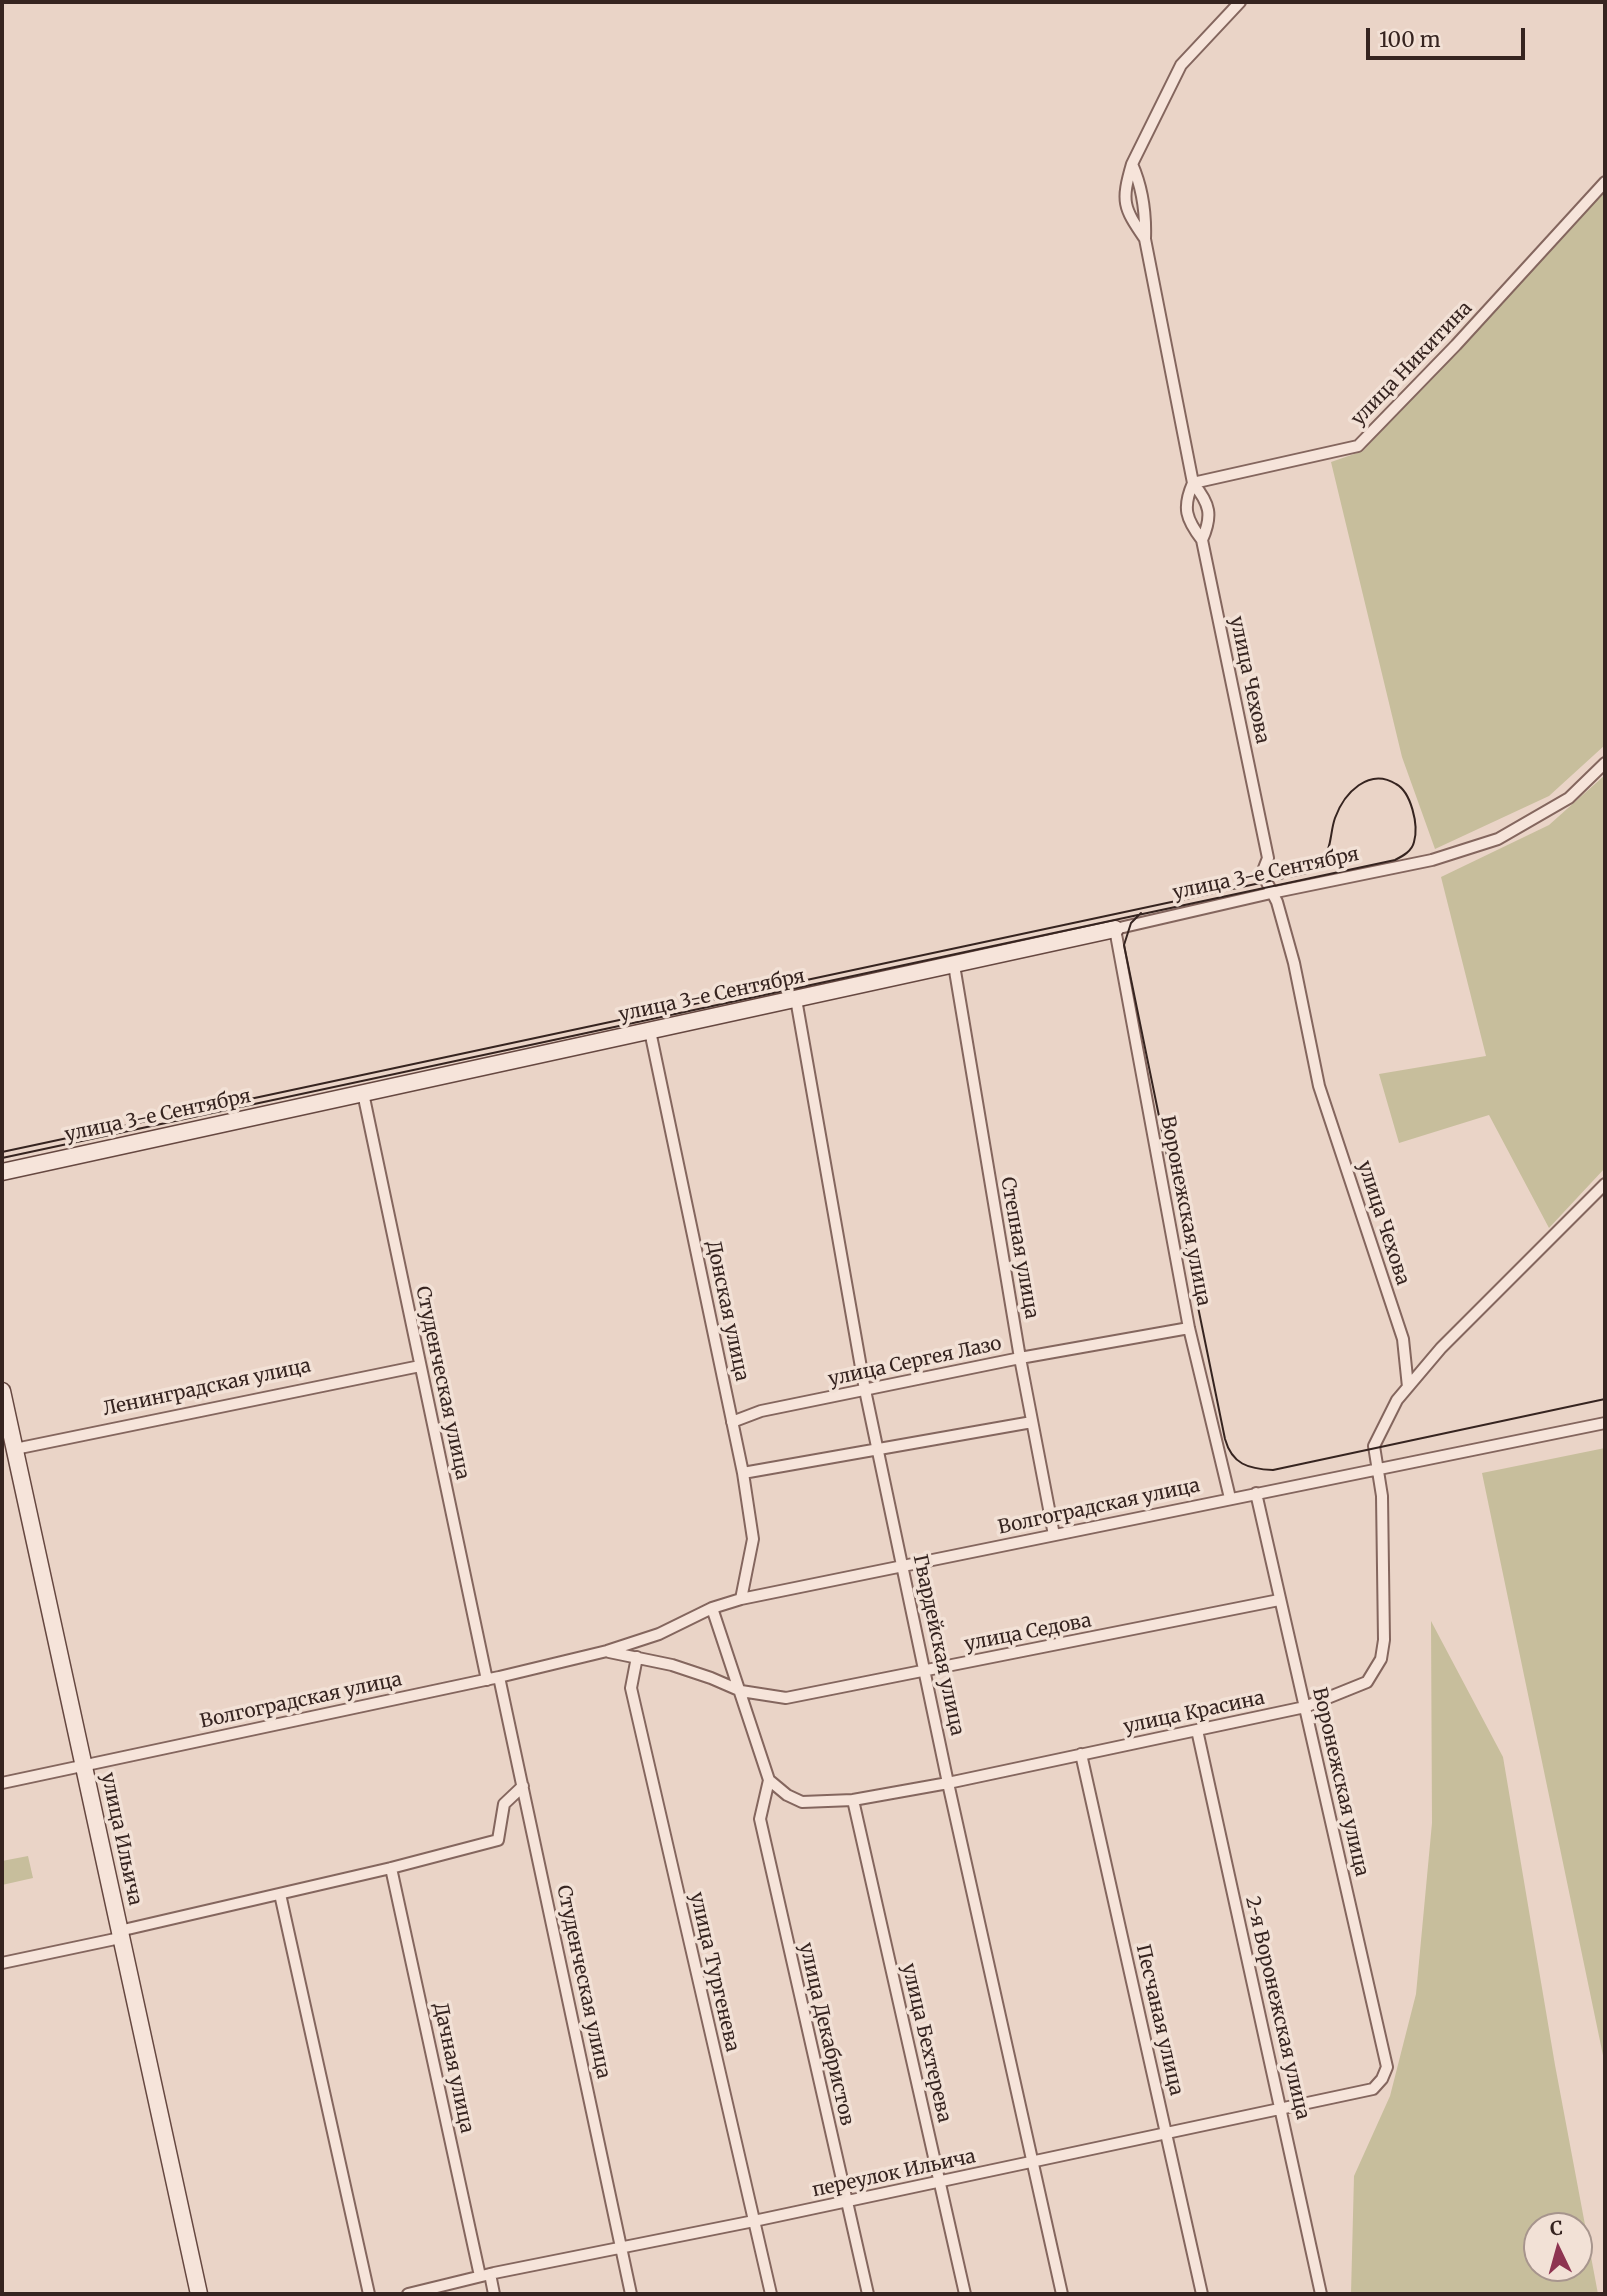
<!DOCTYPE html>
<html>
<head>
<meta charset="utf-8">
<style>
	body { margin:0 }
	#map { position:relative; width:1607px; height:2296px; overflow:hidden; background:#ead4c7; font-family:Merriweather,serif }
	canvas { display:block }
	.frame { position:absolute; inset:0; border:4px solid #362420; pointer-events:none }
	.north { position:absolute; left:1523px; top:2212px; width:70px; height:70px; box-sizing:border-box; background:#f2e1d6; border:2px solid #a7958d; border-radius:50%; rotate:355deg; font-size:19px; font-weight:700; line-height:28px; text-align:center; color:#362420 }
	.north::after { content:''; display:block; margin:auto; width:24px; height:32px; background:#8e3451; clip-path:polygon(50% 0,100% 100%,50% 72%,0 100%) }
	.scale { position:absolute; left:1366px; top:28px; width:159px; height:32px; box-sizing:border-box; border:4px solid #362420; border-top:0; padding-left:9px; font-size:21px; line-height:24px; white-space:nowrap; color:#362420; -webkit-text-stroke:5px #f2e1d6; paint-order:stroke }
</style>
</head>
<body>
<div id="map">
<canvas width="1607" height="2296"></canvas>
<div class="frame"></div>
<div class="north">С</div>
<div class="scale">100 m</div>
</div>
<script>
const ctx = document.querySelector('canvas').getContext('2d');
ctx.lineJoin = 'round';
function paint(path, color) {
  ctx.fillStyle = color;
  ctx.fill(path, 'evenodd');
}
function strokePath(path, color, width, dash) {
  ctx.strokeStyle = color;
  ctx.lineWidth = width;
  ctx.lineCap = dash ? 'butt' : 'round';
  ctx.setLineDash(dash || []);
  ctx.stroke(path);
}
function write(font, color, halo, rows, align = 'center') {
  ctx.font = font + ' Merriweather,serif';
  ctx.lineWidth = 7;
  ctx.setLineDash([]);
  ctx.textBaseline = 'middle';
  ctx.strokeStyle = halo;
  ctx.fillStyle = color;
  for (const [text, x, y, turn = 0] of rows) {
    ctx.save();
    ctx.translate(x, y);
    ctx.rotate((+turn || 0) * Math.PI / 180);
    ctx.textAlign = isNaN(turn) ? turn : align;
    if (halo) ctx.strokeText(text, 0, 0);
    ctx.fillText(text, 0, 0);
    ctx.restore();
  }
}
const green = new Path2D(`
	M1605,190V745L1549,796L1435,849L1402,757L1331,462L1363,451Z
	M1605,775V1168L1549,1228L1489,1115L1399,1143L1379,1074L1486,1056L1441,877L1549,825Z
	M1605,1448V2065L1482,1473Z
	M1431,1621L1503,1757L1555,2065L1598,2294H1351L1354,2176L1390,2096L1416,1994L1432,1823ZM1579,2226V2268H1537V2226Z
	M28,1856L33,1878L2,1885V1861Z`);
const street = new Path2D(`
	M1240,2L1181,65L1132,164C1143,189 1146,212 1145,239L1193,483C1210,504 1213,515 1202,540L1268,858L1262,873L1277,902L1294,963L1319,1086L1403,1339L1408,1387
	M1132,164C1121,202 1123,207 1145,239
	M1202,540C1186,519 1182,508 1193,483L1358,446L1456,345L1605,182
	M954,965L1020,1358L1054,1535
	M796,999L865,1390L948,1783L1062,2294
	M650,1031L743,1473L753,1539L741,1599
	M363,1093L487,1680
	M732,1422L761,1411L1020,1358L1189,1328
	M15,1449L420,1366
	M743,1473L1032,1422
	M1230,1498L1189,1328L1115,929L1271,893L1432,860L1498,839L1569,798L1605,763
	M712,1608L769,1780L787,1795L802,1802L853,1800L948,1783L1305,1707L1367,1682L1381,1659L1384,1640L1382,1496L1374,1446L1397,1400L1441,1348L1605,1184
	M609,1652L672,1665L711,1678L741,1691L786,1698L1279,1600
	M637,1657L631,1688L771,2294
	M499,1677L631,2294
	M1197,1730L1321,2294
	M1081,1754L1202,2294
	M769,1780L760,1819L868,2294
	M2,1783L499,1677L607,1651L659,1634L712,1608L741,1599C1029,1538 1318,1484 1605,1423
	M853,1800L965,2294
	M391,1868L480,2276
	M280,1894L369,2294
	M119,1931L391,1868L498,1840L504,1804L523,1786
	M2,1963L120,1938
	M490,2274L494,2294
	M408,2294L494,2273L754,2221L1373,2089L1382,2079L1387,2067L1256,1493`);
const secondary = new Path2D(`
	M2,1172L1115,929
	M2,1391L199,2294`);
const tram = new Path2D(`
	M1141,913L1131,923L1124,945L1225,1439C1232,1464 1248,1469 1273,1470L1605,1399
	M2,1152L1307,873C1312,869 1319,865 1323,860C1332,847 1330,832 1335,818C1344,793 1369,767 1396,784C1411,792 1419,825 1414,842C1412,851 1403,856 1395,860L2,1158`);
const streetNames = [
	["улица Никитина",1412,364,-46],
	["улица Чехова",1249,680,78],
	["улица 3-е Сентября",1266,874,-12],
	["улица 3-е Сентября",712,996,-12],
	["улица 3-е Сентября",158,1116,-12],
	["Воронежская улица",1185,1211,79],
	["улица Чехова",1383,1223,72],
	["Степная улица",1019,1248,80],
	["Донская улица",727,1311,78],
	["улица Сергея Лазо",915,1362,-12],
	["Студенческая улица",442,1383,78],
	["Ленинградская улица",207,1388,-12],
	["Волгоградская улица",1099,1507,-12],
	["улица Седова",1028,1633,-11],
	["Гвардейская улица",938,1645,78],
	["Волгоградская улица",301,1701,-12],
	["улица Красина",1194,1713,-12],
	["Воронежская улица",1340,1782,77],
	["улица Ильича",121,1839,78],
	["улица Тургенева",714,1972,77],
	["Студенческая улица",583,1982,78],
	["2-я Воронежская улица",1277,2008,77],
	["Песчаная улица",1159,2020,77],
	["улица Декабристов",826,2034,77],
	["улица Бехтерева",926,2043,77],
	["Дачная улица",453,2068,78],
	["переулок Ильича",894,2174,-12]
];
paint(green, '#c7be9c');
strokePath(street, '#84665e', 14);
strokePath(secondary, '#664841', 19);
strokePath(street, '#f6e4da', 10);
strokePath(secondary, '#f6e4da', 16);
strokePath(tram, '#362420', 2);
write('19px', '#362420', '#f2e1d6', streetNames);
</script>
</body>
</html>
